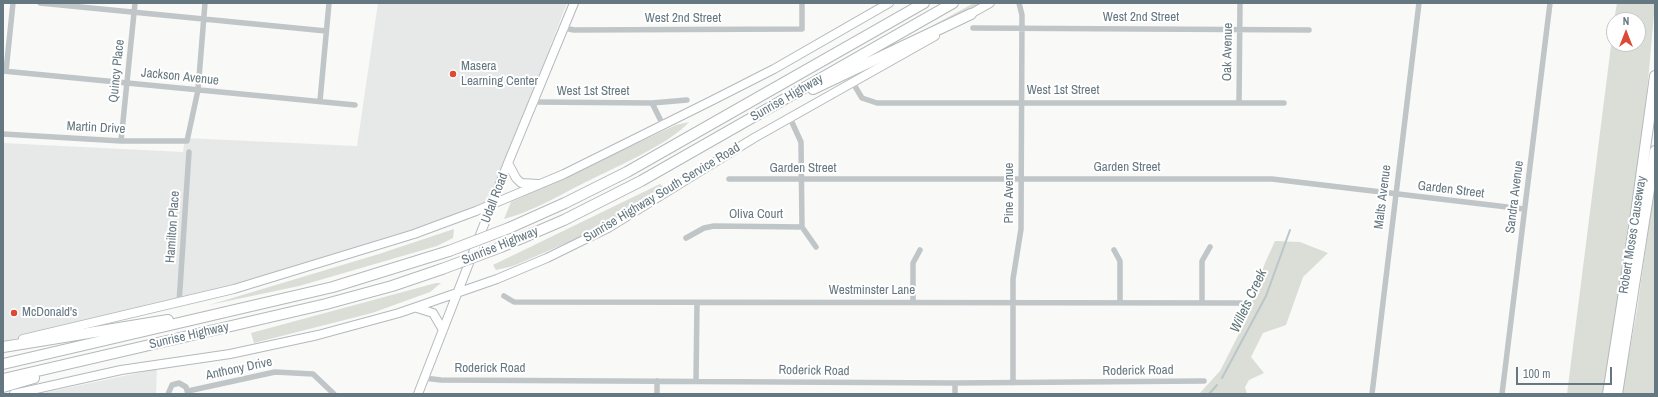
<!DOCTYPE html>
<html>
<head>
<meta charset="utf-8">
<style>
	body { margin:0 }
	#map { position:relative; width:1658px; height:397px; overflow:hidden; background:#f9f9f7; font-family:"Archivo Narrow",sans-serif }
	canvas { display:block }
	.frame { position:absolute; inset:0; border:4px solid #657780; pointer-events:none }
	.north { position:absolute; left:1606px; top:12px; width:40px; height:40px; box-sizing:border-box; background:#fff; border:1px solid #c1c9cc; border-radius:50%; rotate:0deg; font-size:11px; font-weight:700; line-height:16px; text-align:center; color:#657780 }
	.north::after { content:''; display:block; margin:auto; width:14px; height:18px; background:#dc4934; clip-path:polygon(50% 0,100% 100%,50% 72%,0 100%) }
	.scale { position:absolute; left:1516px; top:367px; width:96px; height:18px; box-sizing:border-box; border:2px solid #657780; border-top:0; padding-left:5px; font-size:12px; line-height:14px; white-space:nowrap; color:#657780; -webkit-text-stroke:3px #fff; paint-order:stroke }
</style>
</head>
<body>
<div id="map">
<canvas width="1658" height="397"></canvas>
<div class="frame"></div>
<div class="north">N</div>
<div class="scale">100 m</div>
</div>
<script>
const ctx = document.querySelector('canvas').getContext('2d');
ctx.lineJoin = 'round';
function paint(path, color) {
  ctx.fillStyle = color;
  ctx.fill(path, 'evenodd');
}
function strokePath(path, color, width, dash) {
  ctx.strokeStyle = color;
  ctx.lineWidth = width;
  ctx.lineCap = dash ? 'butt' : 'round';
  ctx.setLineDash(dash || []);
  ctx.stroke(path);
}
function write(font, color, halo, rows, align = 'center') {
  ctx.font = font + ' "Archivo Narrow",sans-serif';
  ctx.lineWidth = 4;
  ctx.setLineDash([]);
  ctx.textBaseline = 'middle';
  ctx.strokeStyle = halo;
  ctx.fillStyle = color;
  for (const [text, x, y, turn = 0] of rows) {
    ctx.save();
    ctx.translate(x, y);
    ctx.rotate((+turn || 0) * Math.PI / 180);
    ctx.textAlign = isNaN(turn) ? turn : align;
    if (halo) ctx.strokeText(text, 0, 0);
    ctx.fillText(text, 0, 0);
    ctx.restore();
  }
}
const built = new Path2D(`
	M378,3H567L505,164L484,209L192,299L3,341V143L183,152L185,138L357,146Z
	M157,369L156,394H38Z`);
const green = new Path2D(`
	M974,3H986L917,37L921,32Z
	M1617,3H1655L1647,92L1635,189L1605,394H1567L1614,22V44H1638V20H1614Z
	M689,122C669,145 609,170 580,185C556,197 531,212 504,219L511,202L676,125Z
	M1655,182L1654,394H1622L1637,310Z
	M660,184L664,187L597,230L513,266L496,270L493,265Z
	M454,229L453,238L437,246L299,286L209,305L379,254Z
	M1275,241L1300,242L1328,253L1303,277L1286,325L1263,333L1251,357L1264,373L1249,380L1245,387L1247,394H1199L1220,371L1245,322L1265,263Z
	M436,283H441L430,292L372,313L254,343L251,333Z`);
const stream = new Path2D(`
	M1222,378L1266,296L1290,230
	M1209,394L1217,385`);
const street = new Path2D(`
	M40,3L326,31
	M564,28L574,30L802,29V3
	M973,28L1309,30
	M3,71L355,105
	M6,71L13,3
	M853,83L862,98L877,103H1284
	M320,101L329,3
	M534,102L652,103L687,100
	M1239,102L1240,3
	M652,103L663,125
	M790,118L801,142L802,227
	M3,134L121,141H187L198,90L205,3
	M121,141L135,3
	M729,179H1272L1524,209
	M802,227L816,247
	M686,238L704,228L714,226L802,227
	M1114,250L1120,261V302
	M504,296L514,302L1241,303
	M913,302V263L920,250
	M1202,302V261L1210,247
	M179,303L189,152
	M424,378L441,380L953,383L1204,381
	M696,381L697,303
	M955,383V394
	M1013,383V279L1021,229L1022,15L1019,3
	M188,391L275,372L313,374L334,394
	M168,394L172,385L179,383L186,387L188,394
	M657,394V381
	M1372,394L1419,3
	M1502,394L1550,3`);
const secondary = new Path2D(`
	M967,16L990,3
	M508,163L516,178L521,183L538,184
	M417,308L433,313L443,330
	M23,339L234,289L414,234L476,211L564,174L711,101L774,69L889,3
	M14,394L121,370L230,354L318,335L399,313L497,279L547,258L608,228L754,138L935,36
	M418,394L508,163L574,3`);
const highway = new Path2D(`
	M813,89L971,14
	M509,228L565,203L627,172L924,3
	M501,247L564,220L641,181L953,3
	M3,347L168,320
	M3,364L333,287L449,251
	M3,379L326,304L392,286L442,269
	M3,387L34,378
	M1608,394L1634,228L1655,76
	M1617,394L1655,151`);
const highwayBridge = new Path2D(`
	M449,251L509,228
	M442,269L501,247`);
const markers = [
	[453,74,4,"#dc4934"],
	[14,313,4,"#dc4934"]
];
const streetNames = [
	["West 2nd Street",1141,18],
	["West 2nd Street",683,19],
	["Oak Avenue",1228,52,-89],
	["Quincy Place",117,71,-84],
	["Jackson Avenue",180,77,6],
	["West 1st Street",1063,91],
	["West 1st Street",593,92],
	["Sunrise Highway",787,98,-30],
	["Martin Drive",96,128,3],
	["Garden Street",1127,168],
	["Garden Street",803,169],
	["Garden Street",1451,190,7],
	["Sunrise Highway South Service Road",662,193,-31],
	["Pine Avenue",1010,193,-90],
	["Malts Avenue",1383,197,-83],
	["Sandra Avenue",1515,197,-83],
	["Udall Road",495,198,-69],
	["Oliva Court",756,215],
	["Hamilton Place",173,227,-86],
	["Robert Moses Causeway",1633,235,-81],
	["Sunrise Highway",500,246,-22],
	["Westminster Lane",872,291],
	["Sunrise Highway",189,336,-13],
	["Anthony Drive",239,369,-12],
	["Roderick Road",490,369],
	["Roderick Road",814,371,1],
	["Roderick Road",1138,371,-1]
];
const poiNames = [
	["Masera",461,67],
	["Learning Center",461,82],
	["McDonald's",22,313]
];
const waterNames = [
	["Willets Creek",1249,301,-65]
];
paint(built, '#e7e9e8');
paint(green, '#daded6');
strokePath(stream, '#bac6ca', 2);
strokePath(secondary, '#b3b9bd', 10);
strokePath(highway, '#b4b9bb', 12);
strokePath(street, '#c0c5c8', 5.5);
strokePath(secondary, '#fff', 8);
strokePath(highway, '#fff', 10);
strokePath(highwayBridge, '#b4b9bb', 12, []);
strokePath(highwayBridge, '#fff', 10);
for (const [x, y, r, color] of markers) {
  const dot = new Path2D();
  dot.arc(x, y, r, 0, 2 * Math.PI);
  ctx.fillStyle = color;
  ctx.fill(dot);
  strokePath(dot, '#fff', 1.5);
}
write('13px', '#657780', '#fff', streetNames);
write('13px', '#657780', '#fff', poiNames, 'left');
write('italic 14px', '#60767a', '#fff', waterNames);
</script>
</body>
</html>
